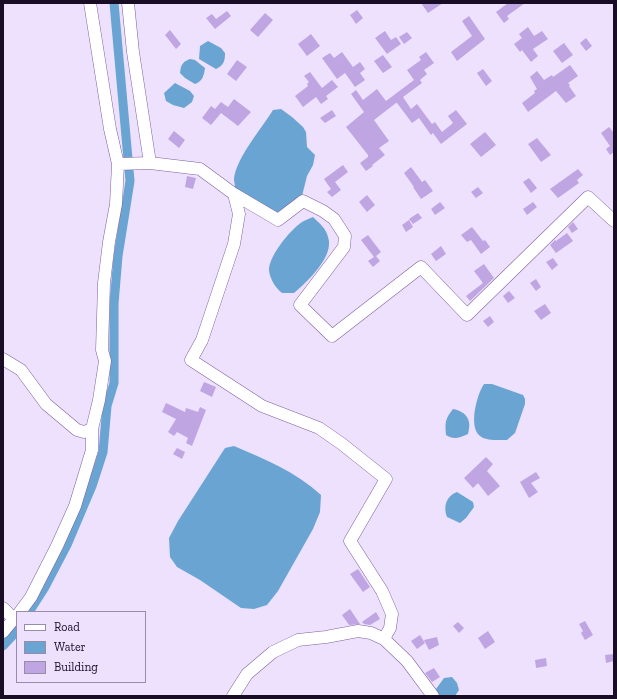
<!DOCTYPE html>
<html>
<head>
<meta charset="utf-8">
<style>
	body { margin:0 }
	#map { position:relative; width:617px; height:699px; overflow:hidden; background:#ede1fe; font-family:"Zilla Slab",serif }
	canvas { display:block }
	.frame { position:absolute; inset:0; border:4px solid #190d26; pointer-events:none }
	.legend { position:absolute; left:16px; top:611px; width:130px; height:72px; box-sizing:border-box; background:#ede1fe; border:1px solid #988ca8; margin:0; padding:5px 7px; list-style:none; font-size:12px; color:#190d26 }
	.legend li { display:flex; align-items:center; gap:8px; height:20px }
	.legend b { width:20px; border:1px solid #988ca8 }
</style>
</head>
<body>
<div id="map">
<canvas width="617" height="699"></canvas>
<div class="frame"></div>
<ul class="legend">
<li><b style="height:5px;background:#fff"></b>Road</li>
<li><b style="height:11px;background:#6aa4d2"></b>Water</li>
<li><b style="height:11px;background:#c0a5e3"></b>Building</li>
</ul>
</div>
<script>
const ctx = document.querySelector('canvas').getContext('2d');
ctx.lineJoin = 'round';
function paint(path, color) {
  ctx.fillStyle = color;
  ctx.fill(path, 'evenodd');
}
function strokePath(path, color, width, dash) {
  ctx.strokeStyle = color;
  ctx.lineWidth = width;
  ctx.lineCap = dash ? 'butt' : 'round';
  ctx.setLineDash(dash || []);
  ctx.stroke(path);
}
const water = new Path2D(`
	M208,41L221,48L225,53C225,61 224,65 216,69L199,59L200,46Z
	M190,59L195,60L205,68C204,75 203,81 195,84L185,78L180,73C181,65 182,62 190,59Z
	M175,83L190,91L194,96L192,102L184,108L173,105L166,101L164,93Z
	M281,109L292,117L303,127L306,132L307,147L315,155L313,165L307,176L302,196L282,212L274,214L235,188C235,185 234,181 234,179C236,158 262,128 273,110Z
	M313,217C319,223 326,228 328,237C335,256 307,282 294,293H282C276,288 270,280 269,270C269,256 290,230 302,222C305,220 309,219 313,217Z
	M484,384H492L523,395L525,399V404L515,433L507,440C499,440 486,441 480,436C468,427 477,394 484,384Z
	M453,409C467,412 472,420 468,434C460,438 453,440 446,435C445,422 445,419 453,409Z
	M234,446C265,459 296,472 321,495L320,512L313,529L278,591L267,605L254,609L241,608L200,580L177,567L170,557L169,538L178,521L225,448Z
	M457,492L473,502L474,507L466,518L460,523L447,517C443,507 446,496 457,492Z
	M452,677L457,683L459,690L455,696H438L436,689L444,678Z`);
const canal = new Path2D(`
	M29,612L45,587L67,545L92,486L103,452L107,406L114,383V304L118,256L130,181L114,3
	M3,646L17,631`);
const building = new Path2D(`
	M421,3H443L428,13Z
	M508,3H525L507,16L509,19L504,23L496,12Z
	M357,10L363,18L356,24L350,15Z
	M227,11L231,16L215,29L206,18L212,14L216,19Z
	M265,13L273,20L258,37L250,30Z
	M469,16L485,39L457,61L451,52L472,36L462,21Z
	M528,27L534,36L542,31L548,39L533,49L538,56L531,62L522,50L520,52L514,44L522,38L519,34Z
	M170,30L181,44L176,49L165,35Z
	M385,31L391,40L396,37L401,44L387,54L375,38Z
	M407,32L412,38L404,44L399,37Z
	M311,34L320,46L307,56L298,44Z
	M586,38L592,46L586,51L580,43Z
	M564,43L573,55L562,63L553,51Z
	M342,52L353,67L360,62L365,69L360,73L365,80L355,87L345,73L337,79L322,58L330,53L334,58Z
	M426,52L434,63L424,70L427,74L420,80L422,83L403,97L411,109L417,104L432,124L435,122L442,132L453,123L448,116L456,110L467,124L441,144L433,133L431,135L419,118L412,123L397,103H396L374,120L389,141L379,148L385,155L372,165L373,166L366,171L360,163L368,157V155L346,127L364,112L351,94L356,90L363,100L377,89L386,101L414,80L407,70L421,60L419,57Z
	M383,55L392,67L383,73L374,61Z
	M237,60L247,67L236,81L227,74Z
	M570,65L578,76L568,83L570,85L569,86L576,96L566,103L556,91L528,112L522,103L535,93L534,91L537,89L530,77L537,71L544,80L552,75L553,77Z
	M483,69L492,81L486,86L477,73Z
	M310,72L322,88L332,80L338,87L326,96L328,99L321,104L316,97L303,107L295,96L308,86L307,84L309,82L304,76Z
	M234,99L251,112L238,126L221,113L211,125L202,118L211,106L215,109L221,102L228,107Z
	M332,110L336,116L325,123L320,118Z
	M609,127L614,133V152L610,155L606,149L610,146L601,133Z
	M174,131L185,140L179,148L168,139Z
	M485,132L496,145L481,157L470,144Z
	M537,138L551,155L541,162L528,144Z
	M343,165L348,172L335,182L341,190L332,197L327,192L331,189L324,179Z
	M411,167L422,182L425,180L433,191L421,199L413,187H414L404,173Z
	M578,169L583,175L577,180L579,183L558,198L550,189Z
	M187,176L196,178L193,189L185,187Z
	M529,178L537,188L531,193L523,182Z
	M478,187L483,193L476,198L471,192Z
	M367,195L375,205L367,212L359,202Z
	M440,202L445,208L435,215L431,209Z
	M533,202L537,207L527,215L523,209Z
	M418,213L422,218L413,224L409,219Z
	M409,220L413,227L406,232L402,225Z
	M573,222L578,229L572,233L568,227Z
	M472,227L483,241L485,240L490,247L481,254L471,240L467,242L461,235Z
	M567,233L573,241L556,253L550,245L555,240L556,241Z
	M368,235L381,252L376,256L380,261L373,267L368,261L374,257L361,240Z
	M441,246L446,254L436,261L431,254Z
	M553,258L558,265L552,270L546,262Z
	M484,264L494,278L470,301L466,296L483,283L474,271Z
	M536,279L541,287L536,291L530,283Z
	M509,291L515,298L508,303L503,296Z
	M545,304L551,313L541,320L534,311Z
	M490,316L494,322L488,327L483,321Z
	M204,382L216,387L212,397L200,391Z
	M166,403L185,412L186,408L198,412L200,407L206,410L192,446L186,443L188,438L177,432L174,436L168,432L176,419L162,412Z
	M177,448L185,452L182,459L173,454Z
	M486,457L493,464L487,471L500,486L488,496L478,483L473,488L464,478Z
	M536,472L540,478L531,483L538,492L529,498L520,482Z
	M358,569L370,587L363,592L350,574Z
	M350,609L360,624L349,625L342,615Z
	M376,612L380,619L370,625L364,624L362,622Z
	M585,621L593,635L585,640L581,633L583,631L579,624Z
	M458,622L464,628L459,633L453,626Z
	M488,631L495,642L485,649L478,638Z
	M420,635L425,643L417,649L411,641Z
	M437,637L439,645L429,650L424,640Z
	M614,654V661L606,663L605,655Z
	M546,658L547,666L536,668L535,660Z
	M434,668L440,677L432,682L425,673Z`);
const minor = new Path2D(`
	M128,3L133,52L150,163
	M118,164L150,163L200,169L234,194L239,214L234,244L202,340L191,360L262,406L319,428L342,444L386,479L350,541L382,591L392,614L390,628L384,639L407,661L433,696
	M234,194L278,220L303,201L323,211L334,219L345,236L344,247L300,305L332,336L421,267L467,315L588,197L614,221
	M3,359L21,370L46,404L77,430L84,432L92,429L99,400L105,361L102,350L104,283L109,242L116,204L118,164L110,129L90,3
	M3,608L14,619
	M20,612L31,597L57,546L75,506L92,450V429
	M3,632L17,615
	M233,696L247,674L273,652L298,640L326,637L358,631L371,633L384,639`);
paint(water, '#6aa4d2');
strokePath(canal, '#6aa4d2', 9);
paint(building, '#c0a5e3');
strokePath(minor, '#7d60a0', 13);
strokePath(minor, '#fff', 12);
</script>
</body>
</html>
